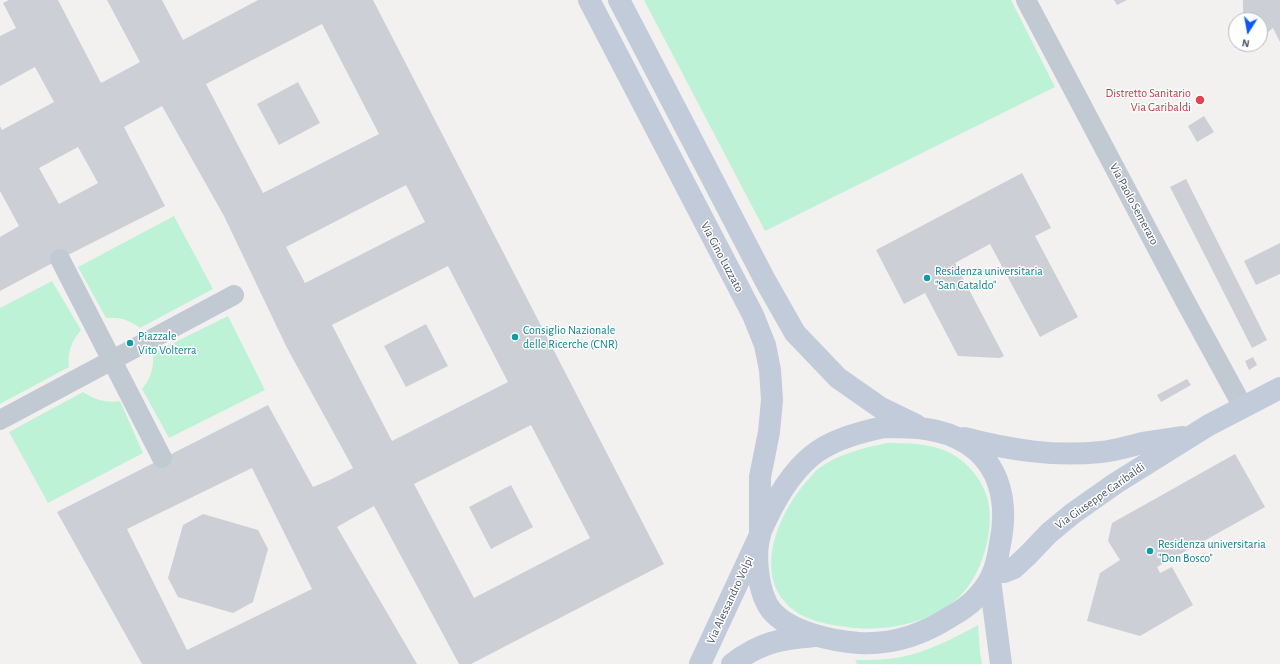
<!DOCTYPE html>
<html>
<head>
<meta charset="utf-8">
<style>
	body { margin:0 }
	#map { position:relative; width:1280px; height:664px; overflow:hidden; background:#f3f1f0; font-family:"Alegreya Sans",sans-serif }
	canvas { display:block }
	.north { position:absolute; left:1228px; top:12px; width:40px; height:40px; box-sizing:border-box; background:#fff; border:1px solid #b5b9bf; border-radius:50%; rotate:191deg; font-size:11px; font-weight:700; line-height:16px; text-align:center; color:#47515f }
	.north::after { content:''; display:block; margin:auto; width:14px; height:18px; background:#0f5aee; clip-path:polygon(50% 0,100% 100%,50% 72%,0 100%) }
</style>
</head>
<body>
<div id="map">
<canvas width="1280" height="664"></canvas>
<div class="north">N</div>
</div>
<script>
const ctx = document.querySelector('canvas').getContext('2d');
ctx.lineJoin = 'round';
function paint(path, color) {
  ctx.fillStyle = color;
  ctx.fill(path, 'evenodd');
}
function strokePath(path, color, width, dash) {
  ctx.strokeStyle = color;
  ctx.lineWidth = width;
  ctx.lineCap = dash ? 'butt' : 'round';
  ctx.setLineDash(dash || []);
  ctx.stroke(path);
}
function write(font, color, halo, rows, align = 'center') {
  ctx.font = font + ' "Alegreya Sans",sans-serif';
  ctx.lineWidth = 3;
  ctx.setLineDash([]);
  ctx.textBaseline = 'middle';
  ctx.strokeStyle = halo;
  ctx.fillStyle = color;
  for (const [text, x, y, turn = 0] of rows) {
    ctx.save();
    ctx.translate(x, y);
    ctx.rotate((+turn || 0) * Math.PI / 180);
    ctx.textAlign = isNaN(turn) ? turn : align;
    if (halo) ctx.strokeText(text, 0, 0);
    ctx.fillText(text, 0, 0);
    ctx.restore();
  }
}
const green = new Path2D(`
	M644,0H1011L1055,87L765,231Z
	M174,216L213,289L140,328C130,320 119,317 106,318L78,267Z
	M52,281L81,330C72,341 67,352 69,367L0,404V308Z
	M228,316L265,390L169,438L142,389C151,378 154,367 153,353Z
	M83,392C95,400 106,403 120,401L143,453L48,503L9,432Z
	M887,443C908,443 931,443 950,453C966,461 980,477 986,494C997,524 983,574 960,596C933,622 891,631 855,628C831,625 801,622 784,601C755,566 781,510 807,481C811,477 814,472 818,469C838,454 863,448 887,443Z
	M978,625L980,652L982,664H857L855,660C870,660 885,660 901,657C928,652 954,638 978,625Z`);
const building = new Path2D(`
	M9,0H58L101,83L140,62L107,0H162L183,40L258,0H373L664,564L471,664H459L374,506L337,527L417,664H142L57,512L268,405L313,487L332,479L353,468L287,348L224,216L162,106L124,127L165,206L60,259L0,291V237L19,226L0,191V126L2,130L54,102L35,67L0,86V36L16,28L3,3ZM322,24L379,134L263,193L206,84ZM78,147L98,183L59,204L39,168ZM406,185L425,222L305,283L286,247ZM448,266L508,382L392,441L332,325ZM531,425L590,538L474,598L414,484ZM252,468L312,589L187,650L127,529Z
	M1114,0H1127L1117,5Z
	M1243,0H1280V42L1273,28L1261,38L1260,37V20H1246L1243,11Z
	M298,82L320,123L279,145L257,104Z
	M1204,116L1214,132L1197,142L1188,126Z
	M1022,173L1051,228L1035,236L1078,317L1040,337L990,244L955,263L1004,356L1000,358L958,356L925,293L904,304L876,250Z
	M1186,179L1267,340L1252,348L1170,187Z
	M1280,243V274L1256,285L1244,261Z
	M426,324L448,366L406,387L384,346Z
	M1253,357L1257,365L1249,370L1245,361Z
	M1187,379L1191,385L1161,402L1157,395Z
	M1235,454L1265,507L1157,567L1160,573L1172,567L1193,605L1140,636L1087,621L1100,573L1120,560L1108,541L1112,523Z
	M511,485L533,527L491,549L469,507Z
	M203,514L258,530L268,549L253,602L233,613L178,597L168,578L183,525Z`);
const street = new Path2D(`
	M1026,0L1184,299L1243,407
	M60,259L162,458
	M0,420L234,295`);
const secondary = new Path2D(`
	M589,0L753,315L765,345L770,370L772,400L769,432L760,477V535L700,664
	M619,0L766,282L795,333L838,378L881,408L916,425
	M884,427C912,427 941,427 966,443C1002,465 1008,506 1000,544C998,556 996,569 990,579C986,587 980,594 974,600C967,607 959,612 950,617C922,635 893,645 859,643C832,641 789,632 771,610C758,593 754,555 760,535C761,529 765,523 767,518C779,493 795,467 818,451C838,438 861,432 884,427Z
	M964,438C1010,450 1054,457 1101,452C1116,451 1129,446 1143,443C1156,441 1170,439 1183,437
	M993,572H1004L1014,568L1028,555L1049,533L1072,514L1116,483L1209,425L1280,388
	M990,580L1001,664
	M732,664C761,642 780,639 815,636`);
const markers = [
	[1200,100,5,"#e0444e"],
	[927,278,4,"#0f9aa8"],
	[515,337,4,"#0f9aa8"],
	[130,343,4,"#0f9aa8"],
	[1150,551,4,"#0f9aa8"]
];
const healthNames = [
	["Distretto Sanitario",1191,93],
	["Via Garibaldi",1191,107]
];
const streetNames = [
	["Via Paolo Semeraro",1134,204,62],
	["Via Gino Luzzato",722,257,62],
	["Via Giuseppe Garibaldi",1100,496,-35],
	["Via Alessandro Volpi",730,600,-65]
];
const cultureNames = [
	["Residenza universitaria",935,271],
	["\"San Cataldo\"",935,285],
	["Consiglio Nazionale",523,330],
	["delle Ricerche (CNR)",523,344],
	["Piazzale",138,336],
	["Vito Volterra",138,350],
	["Residenza universitaria",1158,544],
	["\"Don Bosco\"",1158,558]
];
paint(green, '#bdf2d7');
paint(building, '#cccfd6');
strokePath(street, '#c1c9d3', 20);
strokePath(secondary, '#c2cbda', 22);
for (const [x, y, r, color] of markers) {
  const dot = new Path2D();
  dot.arc(x, y, r, 0, 2 * Math.PI);
  ctx.fillStyle = color;
  ctx.fill(dot);
  strokePath(dot, '#fff', 1.5);
}
write('12px', '#be3a42', '#fff', healthNames, 'right');
write('12px', '#47515f', '#fff', streetNames);
write('12px', '#0d838f', '#fff', cultureNames, 'left');
</script>
</body>
</html>
